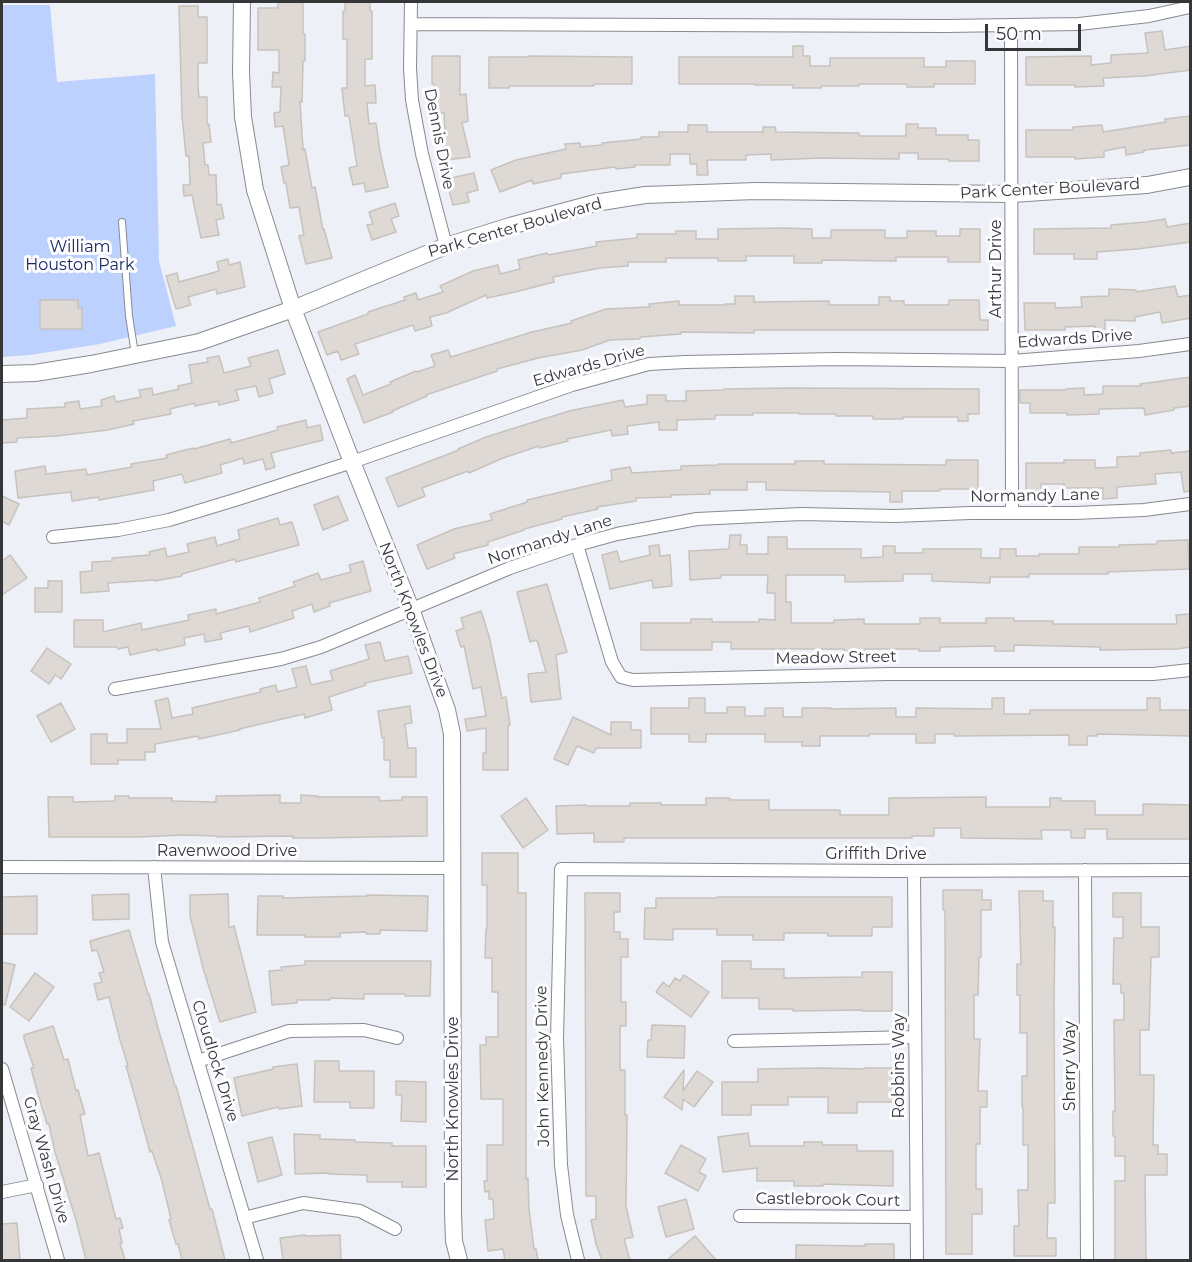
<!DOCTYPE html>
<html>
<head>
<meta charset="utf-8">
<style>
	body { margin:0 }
	#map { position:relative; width:1192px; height:1262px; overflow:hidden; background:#edf0f7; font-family:Montserrat,sans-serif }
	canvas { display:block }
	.frame { position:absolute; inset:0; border:3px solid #353638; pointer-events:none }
	.scale { position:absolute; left:985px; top:24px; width:96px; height:27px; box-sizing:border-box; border:3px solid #353638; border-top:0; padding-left:8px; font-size:18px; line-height:21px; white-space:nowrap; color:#353638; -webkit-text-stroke:4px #fdfdff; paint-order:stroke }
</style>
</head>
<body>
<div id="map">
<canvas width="1192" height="1262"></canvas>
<div class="frame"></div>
<div class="scale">50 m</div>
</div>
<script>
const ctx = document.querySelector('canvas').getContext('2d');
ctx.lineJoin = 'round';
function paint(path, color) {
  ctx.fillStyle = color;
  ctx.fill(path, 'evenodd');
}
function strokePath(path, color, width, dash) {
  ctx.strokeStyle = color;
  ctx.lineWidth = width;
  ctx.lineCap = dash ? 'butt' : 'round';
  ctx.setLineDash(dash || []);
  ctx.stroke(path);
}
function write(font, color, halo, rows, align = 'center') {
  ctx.font = font + ' Montserrat,sans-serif';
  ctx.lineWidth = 6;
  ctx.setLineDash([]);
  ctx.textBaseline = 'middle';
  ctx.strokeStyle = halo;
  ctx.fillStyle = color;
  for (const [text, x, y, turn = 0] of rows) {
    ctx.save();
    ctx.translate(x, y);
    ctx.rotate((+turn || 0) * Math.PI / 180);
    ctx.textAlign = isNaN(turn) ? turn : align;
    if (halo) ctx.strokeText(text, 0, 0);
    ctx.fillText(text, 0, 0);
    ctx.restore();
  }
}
const green = new Path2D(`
	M2,5H50L57,82L155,74L159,261L176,326L100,344L30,355L2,357Z`);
const building = new Path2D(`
	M278,2H303V34H305V61H303L302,102H300L303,150L305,149L312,188L315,187L323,230L324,229L332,258L306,264L299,236L304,235L299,207L290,208L286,183H284L281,167L289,165L283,126L275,127L274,113L280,112L281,87H272L273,72L279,73V50H258V8H278Z
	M345,2H370V11H372V59H365V86L375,85L376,103H367L369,124L376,123L380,152L388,187L366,192L364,183L353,185L349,168L357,166L349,116H345L342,88H347V39H343V11H345Z
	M179,6H198V17H207V63H198V87L199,97H207V124H209L211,142L203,143L205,165H208L209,175H216L217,205L221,204L224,218L216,220L219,235L201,238L192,195L184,196L183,185H190L189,156H186L182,116Z
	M1162,31L1165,50L1191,46V70L1144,76L1103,78L1104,86L1075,87V85H1026V57L1091,56V65L1111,63V55L1148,53L1145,33Z
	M793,46H803V56H810V66H830V58H924V67H946V61H975V84H934V87H907V84H859V86H821V88H793V85H755V84H679V57H793Z
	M432,56H460V95L466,94L468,121L462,123L470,157L446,160L442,132H445L444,113H436L434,84H432Z
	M528,56L632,57V84H594V86H509V88H489V57H528Z
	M1191,116V145L1144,150V152L1126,155L1125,147L1104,151V157L1075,159V157H1026V130H1073V127L1102,125L1103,132L1166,122L1165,119Z
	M906,124H918V128H936V135H968V140H979V161H949V159H918V153H899V159L821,158L771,160V154L746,155V160H707L708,175H697V164H690V154H670V165H634L635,167L616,169L615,167L561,174V178L533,184L532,180L500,192L491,170L516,160L566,149L565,144L580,143V147L602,145V143L641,139V137H659V132H688V125H707V132H763V127H775L776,132L859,133V136H906Z
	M474,173L478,190L467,193L469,202L453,205L446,179Z
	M395,203L399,216L391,219L396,232L372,240L367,225L373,224L369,212Z
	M1165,219L1167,227L1191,223V242L1137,249L1097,252V259H1074V254H1034V229L1111,228V225L1146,222Z
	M784,228L812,229V238H831V230H885V238H907V231H936V236H960V229H980V262H948V257H896V261L822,260V263H794V256H746V261H718V258H666V262H628V266L600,268L553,277L554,282L515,292L487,298L486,295L446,313L430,317L432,326L415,331L413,325L355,344L359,354L341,360L338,351L327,355L318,332L368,314V312L405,300L404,297L416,293L418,300L443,292L440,286L473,271L498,265L500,274L520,269L518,260L547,253L548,255L597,246L596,242L637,238V234H676V231H696V239H718V229Z
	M228,259L229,265L240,262L245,287L217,294L216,289L188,297L191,305L176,309L166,276L177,273L179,282L219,271L217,262Z
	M1175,286L1178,297L1191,295V318L1162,323L1160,312L1135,317V321L1105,320V337H1095V326L1065,327V330H1025L1024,303H1055V308L1082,307L1081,297L1109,296V289L1136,290V292Z
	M735,296H754V302L829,301V305H879V297H890V301H904V305H949V300H979L980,320H988V330H754V333L681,332V334L640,337V339L610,340L582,350L538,358L497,369V371L426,395L427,396L392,411L393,412L364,423L347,379L355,375L363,395L391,384L390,382L416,371L417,372L435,366L431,355L448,350L451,357L532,332L572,323L571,321L606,309L650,307L649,304L679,301V305H725V304H735Z
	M40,300H78V308H82V329H40Z
	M278,350L285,374L269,379L273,393L259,397L256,386L236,390L239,400L219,405L218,401L195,406V403L170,409L171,414L133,421L134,424L108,430L56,436L17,438V442L2,443V420L27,418V409L65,407V403L79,401L80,409L102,406L101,400L114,396L116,402L141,397L139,390L152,388L153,395L179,389L178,386L192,383L189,365L208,362L207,358L219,356L224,373L251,366L248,358Z
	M1191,377V406L1174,408V410L1145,415L1144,408L1099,409V414L1067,415V413H1030V403H1020V390H1066V389L1084,388V395L1103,394V386H1141L1140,384Z
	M790,388L979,389V414H968V421H958V417H903V419H873V416H836V414H799V413H753V415H715V419L677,420V430H659V422L627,426L628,434L612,436L611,430L567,439L568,441L540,448L539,446L503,458L469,473L468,471L422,488L425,496L398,507L386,478L459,450L458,449L486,437L569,411L623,400L625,407L647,404V395H666V401H686V391L724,390V389Z
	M306,420L307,428L320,425L323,440L271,453L275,467L266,470L263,459L244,464L243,458L220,465L222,473L185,483L182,474L153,481L154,490L99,500L98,497L72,501L71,492L18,498L15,471L45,466L46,474L86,469L87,475L132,467L131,464L167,458L166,455L193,448L194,449L230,439L231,443L278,430L277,427Z
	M1171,450V453L1191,451V491L1184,492L1181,472L1155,474L1156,484L1117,487V498L1103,499V488H1064V484H1041V491H1026V463H1064V460H1095V468L1117,467V457L1140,456V453Z
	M946,460H978V489H940V491H902V502H890V492L766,490V482H747V490H710V494L671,495V497L636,498V501L597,507L598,509L562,517V519L524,529V530L488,542V545L453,554L455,558L427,569L417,545L454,529L492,520L490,514L527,502V500L612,480L611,470L630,467L632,473L681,470V466L718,465V464H795V461H824V464L946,465Z
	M2,496L19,504L9,525L2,521Z
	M338,496L348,520L323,530L314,505Z
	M278,518L280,525L292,522L299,545L236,562L235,559L182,574V576L155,581V580L108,583L109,591L81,593L80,572L92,571V562L112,561V558L150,555L149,552L165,548L167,557L189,552L187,544L215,537L217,546L240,539L238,530Z
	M730,535H741L740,545H747V554H768V537H787V549H861V558L883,557V546H895V553H923V549H981V558H1000V549H1016V556H1039V554H1079V547H1119V545L1157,544V541L1188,540L1189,569L1108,572V574H1029V577H990V583L932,581V574H903V581L845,582V575H786V602H791V623H834V620L864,619V624H920V618H940V623H986V618H1014V621H1053V624H1177L1176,615L1191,614V647L1177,649L1100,650V647L1014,645V651H995V646L940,647V651H919V649H864V661H853V651H844V649H731V642H712V650H641V623H691V619H712V622H759V619L775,620V593H767L768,575H721V578L690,580L689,551L729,549Z
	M659,545L660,556L670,555L672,586L653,588L652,580L610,589L602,555L617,551L620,562L650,555L649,546Z
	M10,555L27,578L2,595V561Z
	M363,561L371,591L329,603L330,606L314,612L312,604L292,611L294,618L250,632L249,626L220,633L222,639L205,642L204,634L184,638L185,645L157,651V649L130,655L128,647L118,649L117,647H74V620H103V632L141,623L142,630L189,620L188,615L216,609V614L260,602L259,598L295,586L293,582L318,573L321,580L351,572L349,565Z
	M48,581H62V612H35V588H48Z
	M547,584L567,652L556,655L561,699L531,702L528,674L546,672L537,640L530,642L517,592Z
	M481,611L489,636L502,698L506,697L510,725H508V770H483V753H486V728L467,731L465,719L486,716L481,687L473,689L464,646L461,647L456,631L464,628L461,618Z
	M380,642L385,661L408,656L412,673L365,683L366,685L329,697L332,710L305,718L304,714L239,729L240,730L199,739L198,736L155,744V752H145V760H118V764H91V734H107V743H127V729H161L155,701L168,698L172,718L193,714L192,708L261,692L260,689L276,685L277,692L297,687L292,669L306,666L311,685L333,680L330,671L369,659L365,645Z
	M47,648L71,664L61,679L55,675L49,684L31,671Z
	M689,698H705V713H727V707H745V716H765V708H783V717H802V708H831V709L896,708V717H916V708L992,709V698H1004V714H1030V710H1147V698H1160V710H1191V736L1097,734V736H1087V745H1069V735L954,736V734H935V743H916V734H869V736H820V746H802V742H765V734H706V742H689V734H651V708H689Z
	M61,703L75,729L51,742L37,716Z
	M410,706L412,723L405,724L408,748H416V777H390V760H384V738H382L378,711Z
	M573,717L611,735V722H631V730H641V748H596L594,753L577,746L568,765L554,759Z
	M280,795V803H301V795L318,796V797H379L380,801L402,800V797H427V836L317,838H293V836L217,837V836L182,835L140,837H49L48,797H73V802L115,801V796H129V798H172V801L216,802V796Z
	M986,797V807H1050V798H1061V801H1095V815H1143V804L1191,805V839H1107V829H1085V838H1071V830H1041L1042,839L961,838V828H934V836H912V838H624V842H594V833L557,834L556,806L586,805V806H630V803H661V805H706V798H730V800H769V810H840V815H889V798Z
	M526,798L548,830L523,848L501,816Z
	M482,853H518V893H526V1179L528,1178L529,1209L534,1249H536L538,1260H505L503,1249L488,1251L485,1220L494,1219L493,1199H489V1191L485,1192L484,1181H487V1145H503V1099H481L480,1045H486V1037H498V992H492V958H485L486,929H487V885H482Z
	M943,890H982V900H991V910H981V957H979L978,995H974V1039H980L978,1091H987V1107H980V1144H976V1189H982V1214H972V1254H946L945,910H943Z
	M1019,891H1043V901H1053V927H1055L1054,1001L1055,1203H1048L1047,1238H1056V1256H1014V1226H1019L1018,1190H1028V1145H1023V1107H1022V1076H1027V1033H1020V995H1017V964H1021Z
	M585,893H620V912H614V932H620V939H628V957H621V1002H626V1026H620V1070H625V1115H627L626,1206L633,1237L624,1239L630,1260H602L596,1244L591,1220L596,1219V1196H586Z
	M1113,893H1141V927H1159V957H1151L1149,1030H1140V1075H1154L1153,1145H1158V1154H1167V1175H1145L1146,1260H1115V1181H1125V1156H1115V1136H1113V1111H1115L1114,1020H1124V993H1121V984H1113L1114,938H1123V917H1113Z
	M129,894V919L93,920L92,895Z
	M228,894L229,928L234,926L256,1012L220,1022L203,968L190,916V895Z
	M367,895L428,896L427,931L380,930V934H366V932L340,933V937H305V935H257L258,896H283V898L367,896Z
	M37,896V934H2V897Z
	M717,897H892V927H872V936H828V933H784V940H753V935H717V929H673V940L644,939L645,908H656V898H717Z
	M129,930L148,994H149L158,1028L175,1086H176L210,1209H212L225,1260H182L178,1244H176L169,1220L171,1219L162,1181L152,1151L150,1152L133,1090L126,1066H128L120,1040L109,997L98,1000L94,984L102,982L99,973L104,972L97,950L92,951L90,941Z
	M305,961H431L430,996H405V994H364V999L330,998V1000H297V1003L272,1005L269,971L282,970L281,967L305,965Z
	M722,961H751V969H784V978L862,977V972H892V1011H862V1010L793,1011V1009H759V998H722Z
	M2,962L15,965L5,1005L2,1004Z
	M35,973L54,987L29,1021L10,1007Z
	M684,975L709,992L691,1017L656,992L663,982L669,987L675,978L680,981Z
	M652,1025L685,1026L684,1058L647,1057L648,1040H651Z
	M53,1026L64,1060L68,1059L76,1091L78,1090L85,1114L80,1115L88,1156L99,1153L116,1219L120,1218L123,1228L119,1229L122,1243H120L125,1260H86L76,1220L55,1152L49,1124H47L37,1091L31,1068H34L24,1039V1035Z
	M315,1061H339V1071H374V1108H350V1102H314Z
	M297,1064L302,1106L279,1109L278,1107L242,1116L234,1078L273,1069V1067Z
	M822,1068L864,1069V1068H893V1102H857V1113H828V1097H788V1105H751V1115H722V1082H758V1069Z
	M684,1070L683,1091L697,1071L713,1082L694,1107L683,1099L682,1110L664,1097Z
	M396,1081L426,1082V1122L401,1121L402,1095H396Z
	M748,1133L750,1146H804V1142H822V1145H857V1151H893V1186L823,1184V1186H794V1181H757V1168L723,1172L718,1137Z
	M294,1134L320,1135V1139L355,1140V1142L392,1143V1146H426V1187H402V1182H367V1175L329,1174V1173L295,1174Z
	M272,1137L282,1175L258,1182L248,1143Z
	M681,1145L706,1159L699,1172L706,1176L698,1191L665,1173Z
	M686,1199L694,1229L666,1237L658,1207Z
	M17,1223L20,1260H2V1224Z
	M305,1235V1236L340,1235L341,1260H283L280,1238Z
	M695,1236L716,1260H667Z
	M865,1244H894V1260H796V1245L865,1246Z`);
const lane = new Path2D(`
	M122,222L129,316L135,354`);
const street = new Path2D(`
	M411,2L410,68L412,100L422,154L446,246
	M411,24L946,26L1079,24L1149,16L1190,7
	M1011,25L1012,513
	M53,537L118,530L169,520L238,499L352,462L572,385L649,364L685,362L836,359L1012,361L1139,351L1190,344
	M577,545L612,662L621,677L633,680L888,674H1153L1190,670
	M115,689L281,659L321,647L510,568L577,545L617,534L697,519L801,514L895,516L970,513H1075L1144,510L1190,504
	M2,867L453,868
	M154,867L162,942L257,1260
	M1085,870L1087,1260
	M914,871L917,1260
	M734,1041L915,1037
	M198,1061L289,1031L364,1030L397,1038
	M2,1069L58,1260
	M2,1192L37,1185
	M740,1216L916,1217
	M244,1218L303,1203L360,1211L395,1229
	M578,1260L567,1215L561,1165L557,1039L561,869L893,871L1190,870`);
const secondary = new Path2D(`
	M242,2L241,72L243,117L255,190L293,309L352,462L411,609L447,710L452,734L453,1213L454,1241L459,1260
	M2,374L35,373L91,364L199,342L293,309L446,246L510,226L595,203L645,195L756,191L1012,194L1147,185L1190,177`);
const streetNames = [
	["Dennis Drive",439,139,79],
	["Park Center Boulevard",1050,189,-3],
	["Park Center Boulevard",515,228,-16],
	["Arthur Drive",996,269,-90],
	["Edwards Drive",1075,339,-4],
	["Edwards Drive",589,366,-16],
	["Normandy Lane",1035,496,-1],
	["Normandy Lane",550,540,-18],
	["North Knowles Drive",413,620,69],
	["Meadow Street",836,658,-1],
	["Ravenwood Drive",227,851],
	["Griffith Drive",876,854],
	["Cloudlock Drive",215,1061,73],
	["John Kennedy Drive",543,1066,-91],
	["Robbins Way",899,1066,-90],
	["Sherry Way",1070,1066,-90],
	["North Knowles Drive",453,1099,-90],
	["Gray Wash Drive",46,1160,74],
	["Castlebrook Court",828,1200,1]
];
const parkNames = [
	["William",80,247],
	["Houston Park",80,265]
];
paint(green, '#bdd1fe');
paint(building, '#ded9d4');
strokePath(building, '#c7c2bd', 1.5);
strokePath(lane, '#888a90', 8);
strokePath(street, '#888a90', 14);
strokePath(secondary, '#888a90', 18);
strokePath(lane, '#fff', 6);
strokePath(street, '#fff', 12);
strokePath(secondary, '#fff', 16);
write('16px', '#353638', '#fdfdff', streetNames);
write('16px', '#152863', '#fdfdff', parkNames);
</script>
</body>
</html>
